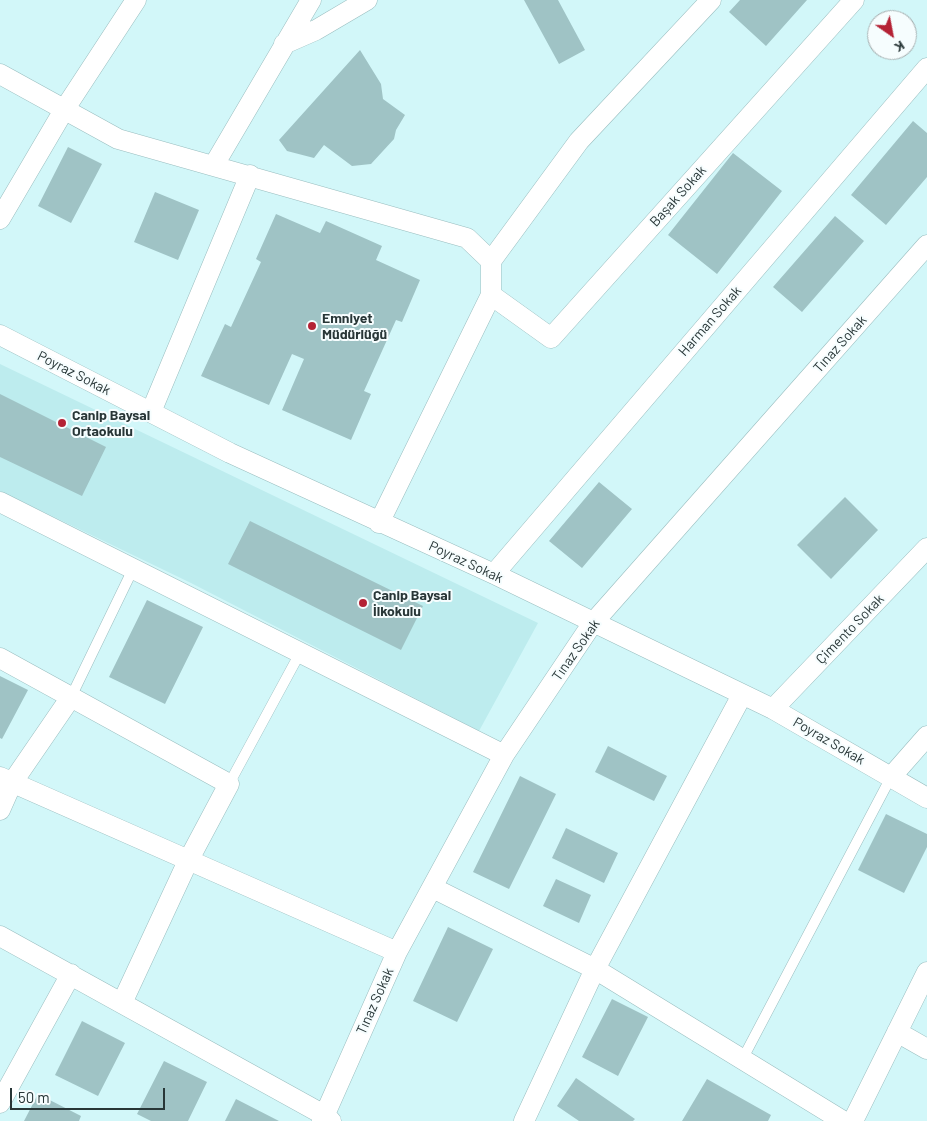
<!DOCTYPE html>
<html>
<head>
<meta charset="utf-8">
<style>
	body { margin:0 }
	#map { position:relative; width:927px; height:1121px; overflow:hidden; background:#d2f7f9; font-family:Barlow,sans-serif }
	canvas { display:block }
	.north { position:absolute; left:867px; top:10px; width:50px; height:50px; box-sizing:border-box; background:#f6fdfe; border:1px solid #a4adae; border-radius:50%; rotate:147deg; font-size:14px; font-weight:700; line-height:20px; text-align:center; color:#283637 }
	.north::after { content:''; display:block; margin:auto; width:18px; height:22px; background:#b42235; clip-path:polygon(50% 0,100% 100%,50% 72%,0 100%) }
	.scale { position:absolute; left:10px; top:1088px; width:155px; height:22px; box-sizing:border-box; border:2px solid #283637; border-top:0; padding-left:6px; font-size:15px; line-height:18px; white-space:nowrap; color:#283637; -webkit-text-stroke:4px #f6fdfe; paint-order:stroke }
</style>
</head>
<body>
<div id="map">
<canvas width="927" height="1121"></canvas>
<div class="north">K</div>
<div class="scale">50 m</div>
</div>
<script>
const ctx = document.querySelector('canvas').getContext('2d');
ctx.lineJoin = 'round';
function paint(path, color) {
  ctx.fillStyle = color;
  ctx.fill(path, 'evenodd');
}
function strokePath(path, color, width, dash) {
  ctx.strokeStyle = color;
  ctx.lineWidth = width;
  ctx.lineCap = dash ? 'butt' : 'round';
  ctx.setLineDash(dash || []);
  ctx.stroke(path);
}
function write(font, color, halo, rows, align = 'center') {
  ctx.font = font + ' Barlow,sans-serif';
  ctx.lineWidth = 4;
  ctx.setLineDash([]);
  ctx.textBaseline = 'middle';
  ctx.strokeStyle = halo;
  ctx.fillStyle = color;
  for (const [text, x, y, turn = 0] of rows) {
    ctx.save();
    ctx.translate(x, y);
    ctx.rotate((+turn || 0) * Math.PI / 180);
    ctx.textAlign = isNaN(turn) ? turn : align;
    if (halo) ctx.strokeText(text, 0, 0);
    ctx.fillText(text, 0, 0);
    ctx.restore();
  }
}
const built = new Path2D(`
	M0,364L538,623L479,731L191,583L0,491Z`);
const building = new Path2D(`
	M524,0H558L585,50L559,64Z
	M740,0H807L766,46L729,12Z
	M360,50L381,84L383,99L405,115L396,130L394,139L371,164L352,166L324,145L314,158L287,151L279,140Z
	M913,121L927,133V177L886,225L851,195Z
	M68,147L102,164L71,223L38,206Z
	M733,153L782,191L717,274L668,235Z
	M155,192L199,210L178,260L134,242Z
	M276,214L320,233L326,221L382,246L376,260L420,280L402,322L396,320L364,391L371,394L351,440L282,410L304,359L292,354L269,405L201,376L225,324L231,327L261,262L256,259Z
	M835,216L864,241L802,312L773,287Z
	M0,394L106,447L82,496L0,457Z
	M599,482L632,509L582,568L549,541Z
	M845,497L878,530L831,579L797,545Z
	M250,521L423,606L401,650L228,564Z
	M147,600L203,627L165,704L109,677Z
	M0,676L28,690L2,739L0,738Z
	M608,746L667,776L654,801L595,772Z
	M520,776L556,794L509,889L473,872Z
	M886,814L927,834V847L904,893L858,870Z
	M566,828L618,853L604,883L552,858Z
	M556,879L591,895L579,923L543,906Z
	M448,927L493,949L457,1022L413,1001Z
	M612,999L648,1017L618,1076L582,1057Z
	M82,1021L125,1043L98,1096L55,1075Z
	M164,1061L207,1082L188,1121H151L137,1114Z
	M576,1078L635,1119L633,1121H579L557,1106Z
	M707,1079L771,1115L768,1121H682Z
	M38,1094L81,1116L79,1121H24Z
	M236,1099L279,1121H225Z`);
const service = new Path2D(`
	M71,697L133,569
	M229,784L300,653
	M742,1060L891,777`);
const minor = new Path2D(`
	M284,44L316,30L367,0
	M0,74L118,139L467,238L491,261V295L379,523
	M214,165L311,0
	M0,219L64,110L136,0
	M491,261L579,141L711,0
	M491,295L551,338L854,0
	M0,335L230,453L494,574L773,709L927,798
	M151,412L250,175
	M0,502L504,755
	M494,574L927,68
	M0,658L229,784L188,861L122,1003
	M773,709L927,548
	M0,777L397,952
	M891,777L927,736
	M0,810L12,783L71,697
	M433,888L595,969L843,1121
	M0,936L324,1115L331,1121
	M897,1032L927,1049
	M0,1103L71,974
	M322,1121L397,952L504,755L592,624L927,245
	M524,1121L595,969L742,695
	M853,1121L927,972`);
const markers = [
	[312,326,5,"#b42235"],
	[62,423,5,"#b42235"],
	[363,603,5,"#b42235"]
];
const streetNames = [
	["Başak Sokak",678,196,-48],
	["Harman Sokak",710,321,-49],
	["Tınaz Sokak",840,344,-48],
	["Poyraz Sokak",74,373,27],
	["Poyraz Sokak",466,562,25],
	["Çimento Sokak",850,629,-46],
	["Tınaz Sokak",576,650,-55],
	["Poyraz Sokak",829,741,30],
	["Tınaz Sokak",375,1001,-66]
];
const poiNames = [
	["Emniyet",322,318],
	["Müdürlüğü",322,334],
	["Canip Baysal",72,415],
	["Ortaokulu",72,431],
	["Canip Baysal",373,595],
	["İlkokulu",373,611]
];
paint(built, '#bdecee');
paint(building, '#9fc3c5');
strokePath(service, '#99bdbf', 11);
strokePath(minor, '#99bdbf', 21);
strokePath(service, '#fff', 10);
strokePath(minor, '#fff', 20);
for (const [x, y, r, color] of markers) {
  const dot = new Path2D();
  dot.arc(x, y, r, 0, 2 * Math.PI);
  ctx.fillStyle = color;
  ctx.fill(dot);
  strokePath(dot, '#f6fdfe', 2);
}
write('14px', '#283637', '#f6fdfe', streetNames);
write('bold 14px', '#283637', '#f6fdfe', poiNames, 'left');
</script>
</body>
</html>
